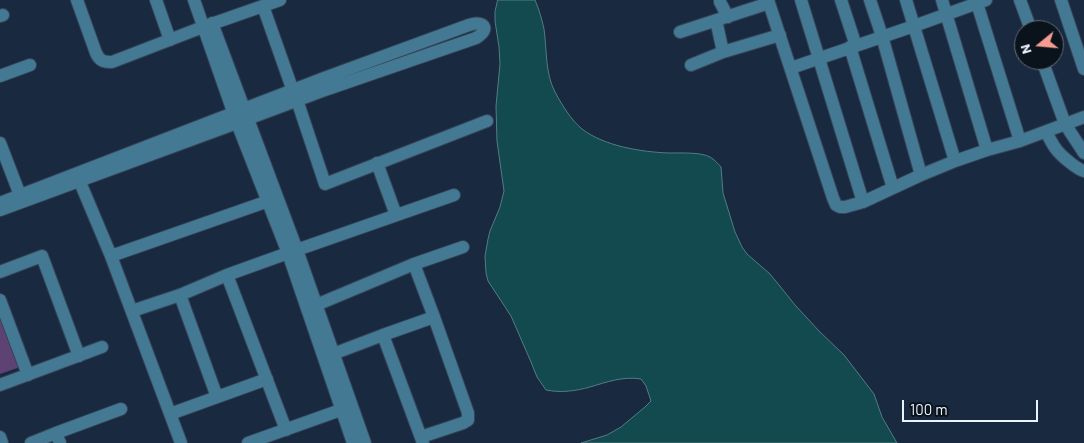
<!DOCTYPE html>
<html>
<head>
<meta charset="utf-8">
<style>
	body { margin:0 }
	#map { position:relative; width:1084px; height:443px; overflow:hidden; background:#19293f; font-family:Barlow,sans-serif }
	canvas { display:block }
	.north { position:absolute; left:1014px; top:20px; width:50px; height:50px; box-sizing:border-box; background:#0a121b; border:1px solid #646c76; border-radius:50%; rotate:253deg; font-size:14px; font-weight:700; line-height:20px; text-align:center; color:#eaf3fe }
	.north::after { content:''; display:block; margin:auto; width:18px; height:22px; background:#f59c90; clip-path:polygon(50% 0,100% 100%,50% 72%,0 100%) }
	.scale { position:absolute; left:902px; top:400px; width:136px; height:22px; box-sizing:border-box; border:2px solid #eaf3fe; border-top:0; padding-left:6px; font-size:15px; line-height:18px; white-space:nowrap; color:#eaf3fe; -webkit-text-stroke:4px #0a121b; paint-order:stroke }
</style>
</head>
<body>
<div id="map">
<canvas width="1084" height="443"></canvas>
<div class="north">N</div>
<div class="scale">100 m</div>
</div>
<script>
const ctx = document.querySelector('canvas').getContext('2d');
ctx.lineJoin = 'round';
function paint(path, color) {
  ctx.fillStyle = color;
  ctx.fill(path, 'evenodd');
}
function strokePath(path, color, width, dash) {
  ctx.strokeStyle = color;
  ctx.lineWidth = width;
  ctx.lineCap = dash ? 'butt' : 'round';
  ctx.setLineDash(dash || []);
  ctx.stroke(path);
}
const green = new Path2D(`
	M0,305L23,366L0,374Z`);
const water = new Path2D(`
	M498,0H535C539,9 542,20 544,29C547,50 545,73 555,92C562,105 571,120 582,129C604,146 641,152 669,153C680,153 701,152 710,157C714,159 718,164 721,167L723,193L735,232L742,247L747,254L770,274L779,285L795,305L819,331L844,355L874,394L882,417L897,443H581L607,435L621,427L645,407L651,401L646,386L641,379C623,376 607,382 590,387C576,391 561,393 546,390L537,377L531,362L511,316L488,281L486,273L485,256L488,239L490,231L500,207L504,191L497,141L496,106L500,64L499,47L495,21V12Z`);
const minor = new Path2D(`
	M77,0L96,53C100,61 103,62 112,62L203,27L280,0
	M156,0L170,40
	M194,0L237,123L288,253L353,443
	M720,0V2L728,17
	M768,0L833,198L836,205L840,207H845L863,202L921,175L955,161L987,150L1020,141L1084,117
	M801,0L863,202
	M841,0L856,46
	M870,0L882,36L921,175
	M906,0L955,161
	M942,0L987,150
	M976,0L1020,141
	M1020,0L1031,30
	M1061,0L1084,69
	M263,6L293,91L297,100L325,184L487,121
	M0,16L3,15
	M716,20L723,52
	M212,23L297,250L365,443
	M680,32L769,3
	M850,47L893,188
	M1042,60L1065,124L1084,153
	M691,65L723,52L780,35
	M791,68L914,26L986,0
	M0,76L30,65
	M1046,132C1049,137 1052,144 1056,149C1060,155 1078,170 1084,171
	M0,143L20,195L24,201
	M377,163L396,215
	M77,175L111,256L181,443
	M0,203L324,78L469,25C484,20 491,29 476,38L325,90L237,123L0,210
	M111,256L277,198
	M0,272L42,256L79,356
	M227,275L286,430
	M180,295L217,397
	M0,300L28,375
	M309,308L414,264
	M132,311L180,295L227,275L288,253L454,195
	M325,357L383,335
	M0,385L102,347
	M170,414L267,379
	M0,437L2,443
	M421,437L463,423L468,420V413L434,317
	M31,443L56,433
	M60,443L56,433L121,409
	M248,443L349,407
	M423,443L383,335L434,317L414,264L463,247`);
paint(green, '#5e4274');
paint(water, '#124a4f');
strokePath(water, '#537d84', 1);
strokePath(minor, '#36455a', 14);
strokePath(minor, '#437992', 12);
</script>
</body>
</html>
